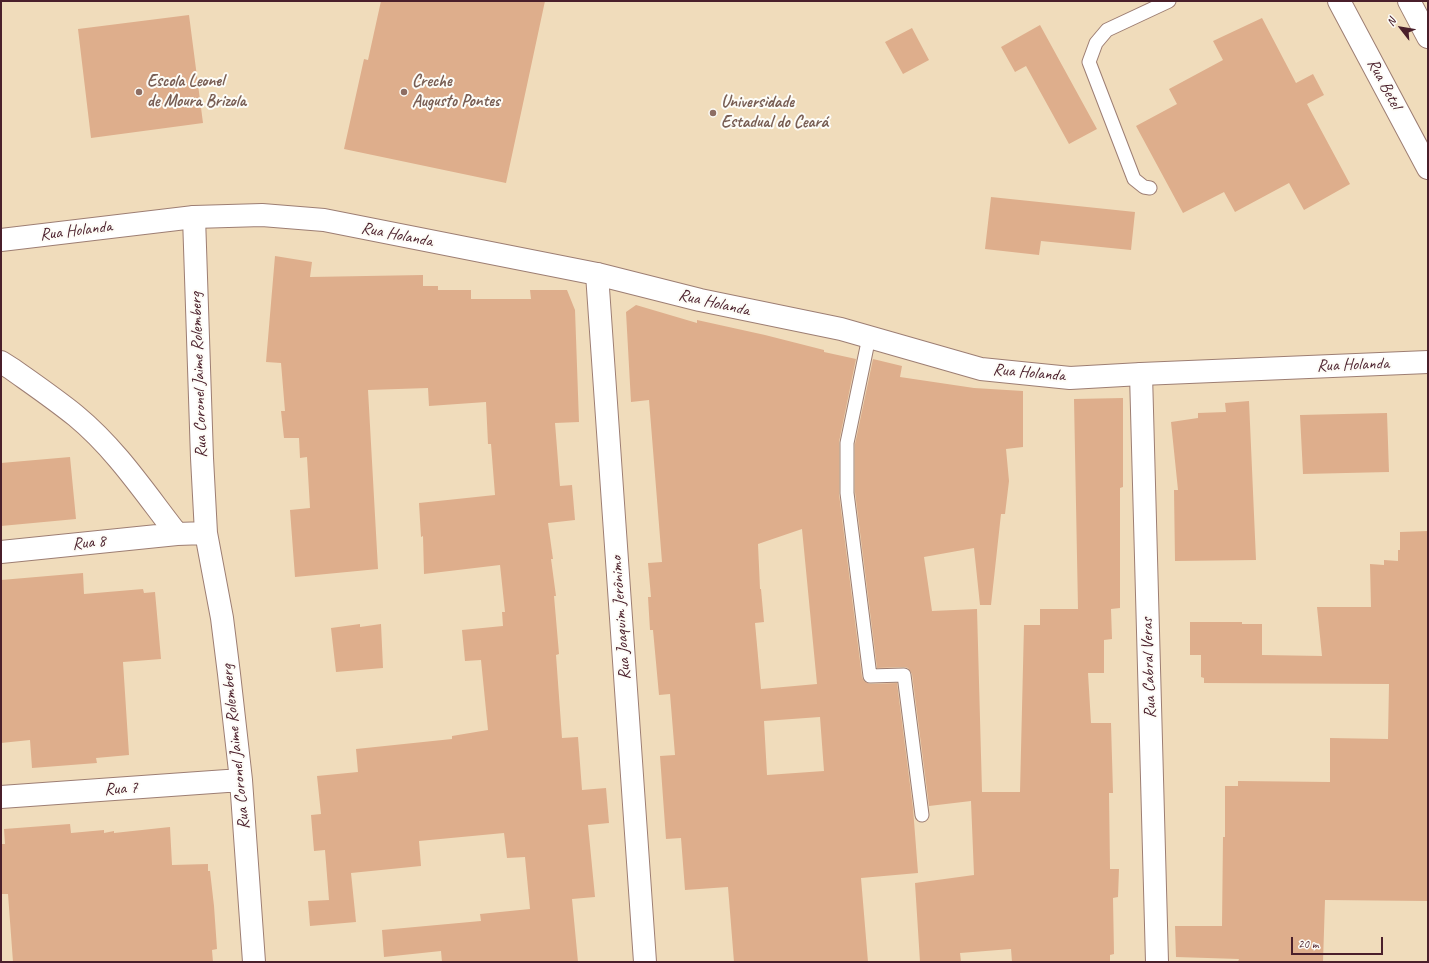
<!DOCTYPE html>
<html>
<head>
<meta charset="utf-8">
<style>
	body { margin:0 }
	#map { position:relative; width:1429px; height:963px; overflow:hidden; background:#f0dcbb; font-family:Caveat,sans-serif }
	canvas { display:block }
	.frame { position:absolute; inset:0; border:2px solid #4a1f2b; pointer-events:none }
	.north { position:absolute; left:1381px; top:8px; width:40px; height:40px; -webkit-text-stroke:3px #fdfcf7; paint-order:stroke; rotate:301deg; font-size:11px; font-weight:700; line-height:16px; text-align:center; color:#4a1f2b }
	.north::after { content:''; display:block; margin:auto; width:14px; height:18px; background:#4a1f2b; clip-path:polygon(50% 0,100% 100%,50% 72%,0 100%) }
	.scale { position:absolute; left:1291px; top:937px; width:92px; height:18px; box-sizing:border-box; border:2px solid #4a1f2b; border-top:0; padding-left:5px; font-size:12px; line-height:14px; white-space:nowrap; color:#4a1f2b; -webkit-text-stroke:3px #fdfcf7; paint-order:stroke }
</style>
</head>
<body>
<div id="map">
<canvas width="1429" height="963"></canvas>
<div class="frame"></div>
<div class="north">N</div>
<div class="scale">20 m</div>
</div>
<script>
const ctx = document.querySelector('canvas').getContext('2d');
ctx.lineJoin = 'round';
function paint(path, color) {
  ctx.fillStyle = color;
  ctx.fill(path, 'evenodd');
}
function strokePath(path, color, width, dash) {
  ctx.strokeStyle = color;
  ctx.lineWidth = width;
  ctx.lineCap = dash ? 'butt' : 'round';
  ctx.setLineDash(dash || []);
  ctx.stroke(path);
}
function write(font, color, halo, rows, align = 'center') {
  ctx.font = font + ' Caveat,sans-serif';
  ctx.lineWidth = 4;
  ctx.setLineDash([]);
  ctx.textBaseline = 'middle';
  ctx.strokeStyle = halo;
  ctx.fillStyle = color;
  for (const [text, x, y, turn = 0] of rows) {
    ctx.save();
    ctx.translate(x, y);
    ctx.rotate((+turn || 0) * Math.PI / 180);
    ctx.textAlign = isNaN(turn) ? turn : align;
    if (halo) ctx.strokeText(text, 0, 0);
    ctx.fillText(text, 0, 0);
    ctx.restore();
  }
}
const building = new Path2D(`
	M381,1H545L506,183L344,149L364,59L368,60Z
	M189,15L203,123L91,138L78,29Z
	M1262,18L1296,83L1313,74L1324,95L1307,104L1350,184L1304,210L1289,183L1235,212L1224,192L1183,213L1136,126L1177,104L1169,89L1223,60L1213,41Z
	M1040,25L1097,129L1069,144L1026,66L1015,72L1001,47Z
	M912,28L929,60L903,74L885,42Z
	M991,197L1135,212L1131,250L1041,241L1039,255L985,249Z
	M275,256L312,262L310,277L423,275V286H438V290H471V299H531L530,290H567L575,310L579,422L555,423L560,486L572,485L575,520L548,523L553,559H551L556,596H554L559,654L556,655L562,738L578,737L582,790L606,788L609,823L588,825L595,897L572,899L578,962H442L441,951L384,957L382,930L481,921L480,914L530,909L525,857L507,858L504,833L419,841L421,866L351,873L356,922L310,926L308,901L329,900L325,850L314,851L311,815L321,814L317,776L358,772L356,749L452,739V736L488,730L481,660L465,661L462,630L503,626L502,612H505L500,565L424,574L423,536L421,537L419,503L495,495L491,444H488L486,402L429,406L428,388L368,390L378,569L295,577L290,510L310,508L307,457L300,458L299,438H284L281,411H285L281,363L266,362Z
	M636,305L697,323V320L765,335L824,350V352L856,359L839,442V494L862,677L864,681L870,684L897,683L913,808L918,873L861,878L868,962H734L728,887L685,890L681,838L666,839L660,756L675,755L670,694L659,695L653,630H650L648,597H651L648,563L662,562L649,400L631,402L626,312ZM802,529L817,684L761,689L755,623L764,622L761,589H760L758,544ZM820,717L824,771L767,775L764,721Z
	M873,359L902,366L900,377L974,388L1023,391V447L1006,449L1009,481L1005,514H1001L991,605H980L974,548L924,557L932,611L977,609L982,792H1020L1024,625H1040V609H1078L1074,399L1123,398V487L1120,488V608L1111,609L1112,639L1104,640V673H1088L1091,723H1111L1113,793H1109L1110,869H1119L1118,897L1113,898L1114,954L1110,955V962H1012L1011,949L960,953L961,962H920L915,883L974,875L971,801L929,806L912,674L908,668L904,667L877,668L855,492V444Z
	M1249,401L1256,560L1175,561L1174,490H1178L1171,422L1198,418V413L1226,412L1225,403Z
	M1387,413L1389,472L1303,474L1300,415Z
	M70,457L76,519L1,526V463Z
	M1428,531V901L1325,900L1323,962H1238L1239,959L1176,957L1175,926H1222L1223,837H1225V786H1238V781L1330,782V738L1388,739L1389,684L1204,683V678L1201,677V655H1190V622H1242V624H1262V655L1322,656L1317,607H1371L1370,564L1384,565V560L1398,561V550H1400V532Z
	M83,573L84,594L143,589L144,593L155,592L161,659L123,662L129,755L96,758L97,763L32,768L30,740L1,743V580Z
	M360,624V627L381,624L383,668L336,672L331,628Z
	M70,824L71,833L104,830V833L114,831V833L170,827L172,865L208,864V871H210L214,906L217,949L212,950L213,962H13L8,894H1V844H5L4,829Z`);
const service = new Path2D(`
	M1150,188L1144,187L1134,179L1089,62L1096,43L1107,30L1169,1
	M869,337L847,443V493L870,676L904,675L922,815`);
const minor = new Path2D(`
	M1409,1L1428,37
	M194,217L202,458L206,533L222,618L229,674L241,780L254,962
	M597,274L645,962
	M1,362L12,369C33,384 55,399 76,416C116,449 145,493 177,534L206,533
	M1141,374L1157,962
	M1,552L177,534
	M1,797L241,780`);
const tertiary = new Path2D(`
	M1339,1L1428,168
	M1,240L194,217L262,215L324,220L597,274L700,300L841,329L981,369L1070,378L1141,374L1428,362`);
const markers = [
	[139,92,4,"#8d6e63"],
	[404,92,4,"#8d6e63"],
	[713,113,4,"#8d6e63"]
];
const educationNames = [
	["Escola Leonel",147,82],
	["de Moura Brizola",147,102],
	["Creche",412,82],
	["Augusto Pontes",412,102],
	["Universidade",721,103],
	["Estadual do Ceará",721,123]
];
const streetNames = [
	["Rua Betel",1384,84,62],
	["Rua Holanda",76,231,-7],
	["Rua Holanda",397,235,11],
	["Rua Holanda",714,303,13],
	["Rua Holanda",1353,365,-2],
	["Rua Holanda",1029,373,5],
	["Rua Coronel Jaime Rolemberg",199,375,-92],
	["Rua 8",89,543,-6],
	["Rua Joaquim Jerônimo",621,618,-94],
	["Rua Cabral Veras",1149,668,-92],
	["Rua Coronel Jaime Rolemberg",236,747,-96],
	["Rua 7",121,789,-4]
];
paint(building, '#deae8c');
strokePath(service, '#9d7e73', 15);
strokePath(minor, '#9d7e73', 24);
strokePath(tertiary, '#9d7e73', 24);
strokePath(service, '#fff', 13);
strokePath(minor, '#fff', 22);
strokePath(tertiary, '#fff', 22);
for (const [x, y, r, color] of markers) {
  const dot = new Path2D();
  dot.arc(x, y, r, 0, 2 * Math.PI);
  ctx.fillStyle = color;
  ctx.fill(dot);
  strokePath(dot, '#fdfcf7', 1.5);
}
write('bold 17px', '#785e54', '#fdfcf7', educationNames, 'left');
write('17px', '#4a1f2b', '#fdfcf7', streetNames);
</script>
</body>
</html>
